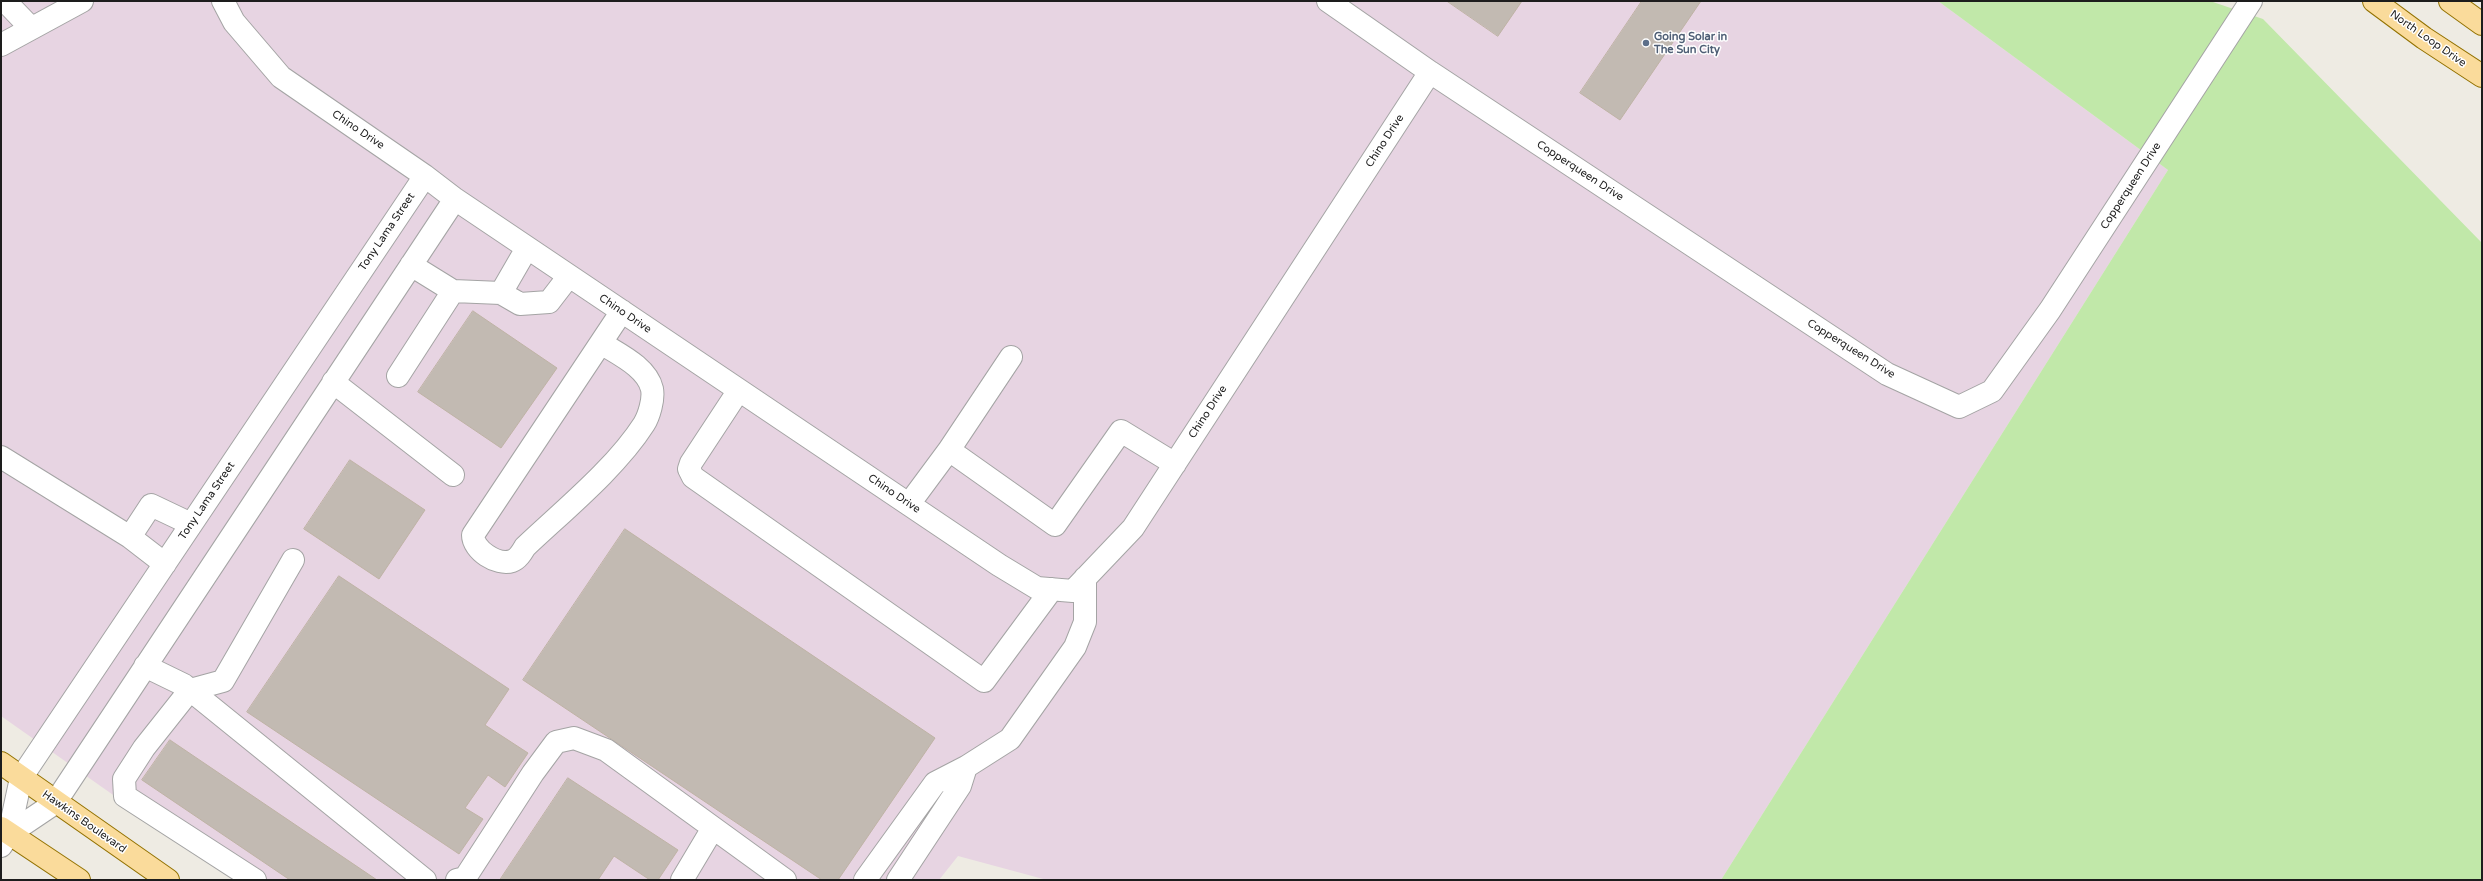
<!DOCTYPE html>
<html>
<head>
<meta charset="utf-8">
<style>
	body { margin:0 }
	#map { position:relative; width:2483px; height:881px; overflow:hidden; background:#eeebe3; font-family:"Varela Round",sans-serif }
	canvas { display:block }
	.frame { position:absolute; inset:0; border:2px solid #1d1d1d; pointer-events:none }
</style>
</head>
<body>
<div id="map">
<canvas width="2483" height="881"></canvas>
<div class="frame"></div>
</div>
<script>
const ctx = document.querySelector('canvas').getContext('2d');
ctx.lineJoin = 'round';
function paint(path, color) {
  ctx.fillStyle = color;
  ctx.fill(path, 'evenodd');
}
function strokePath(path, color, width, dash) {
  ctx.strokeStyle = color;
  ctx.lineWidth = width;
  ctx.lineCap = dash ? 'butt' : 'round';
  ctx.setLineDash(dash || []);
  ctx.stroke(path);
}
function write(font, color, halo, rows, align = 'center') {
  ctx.font = font + ' "Varela Round",sans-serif';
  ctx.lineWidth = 3;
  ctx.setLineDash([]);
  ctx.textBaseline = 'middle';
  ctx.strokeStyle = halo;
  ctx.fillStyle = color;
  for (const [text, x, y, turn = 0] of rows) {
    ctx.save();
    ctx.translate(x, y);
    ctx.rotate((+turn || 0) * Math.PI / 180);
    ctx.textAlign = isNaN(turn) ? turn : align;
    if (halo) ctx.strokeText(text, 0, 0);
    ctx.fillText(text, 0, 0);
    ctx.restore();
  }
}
const industrial = new Path2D(`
	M1,1H1938L2168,170L1721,880H1047L958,856L939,880H234L1,716Z`);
const grass = new Path2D(`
	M1938,1H2210L2263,19L2482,243V880H1721L2168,170Z`);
const building = new Path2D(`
	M1447,1H1522L1498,36Z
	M1642,1H1701L1620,120L1580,93Z
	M473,311L557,368L501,448L418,392Z
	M350,460L425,510L379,579L304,529Z
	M625,529L935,738L838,880H822L523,680Z
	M339,576L509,689L485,725L528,753L505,787L488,775L465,808L483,819L459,854L247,712Z
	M170,740L377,880H290L142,780Z
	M568,778L678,850L658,880H650L614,856L598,880H500Z`);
const minor = new Path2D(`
	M5,1L31,28
	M223,1L234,22L281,77L425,176L455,199L999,565L1037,588L1073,591L1133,528L1430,72
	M1328,1L1430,72L1887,374L1959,407L1992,391L2050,310L2251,1
	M1,45L82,1
	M411,265L453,291L501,293L520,304L549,302L569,276
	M501,293L527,248
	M601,343C618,354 647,367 652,389C654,399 649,416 644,424C616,468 563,511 525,547C522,552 518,559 512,561C497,566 473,550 473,535L622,311
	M398,376L453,291
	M333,382L453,475
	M739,390L691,463L689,469L693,477L984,681L1052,589
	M949,450L1011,357
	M1,457L130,537
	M909,504L949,450L1055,525L1121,431L1175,464
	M165,564L130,537L151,505L191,524
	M145,666L184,685L425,880
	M9,834L21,778L425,176
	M1,846L9,834L55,803L455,199
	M255,880L125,796L124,779L144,748L190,690L223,681L293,560
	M457,880L465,878L533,773L556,742L574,738L606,750L785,880
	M682,880L713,828
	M865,880L935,783L966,767L1010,739L1075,647L1085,622V578
	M898,880L960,786L966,767`);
const major = new Path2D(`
	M2374,1L2424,38L2482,76
	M2450,1L2482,24
	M1,763L168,880
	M1,828L79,880`);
const markers = [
	[1646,43,4,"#5c6f8a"]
];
const serviceNames = [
	["Going Solar in",1654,37],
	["The Sun City",1654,50]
];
const streetNames = [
	["North Loop Drive",2428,39,35],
	["Chino Drive",358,130,34],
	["Chino Drive",1385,141,-57],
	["Copperqueen Drive",1580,171,33],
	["Copperqueen Drive",2131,186,-57],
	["Tony Lama Street",387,232,-56],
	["Chino Drive",625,314,34],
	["Copperqueen Drive",1851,349,32],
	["Chino Drive",1208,412,-57],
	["Chino Drive",894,494,34],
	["Tony Lama Street",207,501,-56],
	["Hawkins Boulevard",84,822,35]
];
paint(industrial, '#e7d4e2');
paint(grass, '#c1e8a9');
paint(building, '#c2bab2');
strokePath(building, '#bfb3a5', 1);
strokePath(minor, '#a4a4a4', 24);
strokePath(major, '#937202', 24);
strokePath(minor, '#fff', 22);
strokePath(major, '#fadb9b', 22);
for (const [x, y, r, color] of markers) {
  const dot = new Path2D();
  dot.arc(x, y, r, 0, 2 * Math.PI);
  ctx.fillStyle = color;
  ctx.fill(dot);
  strokePath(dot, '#fff', 1.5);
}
write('bold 11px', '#4e5e75', '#fff', serviceNames, 'left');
write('11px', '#1d1d1d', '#fff', streetNames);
</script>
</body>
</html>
